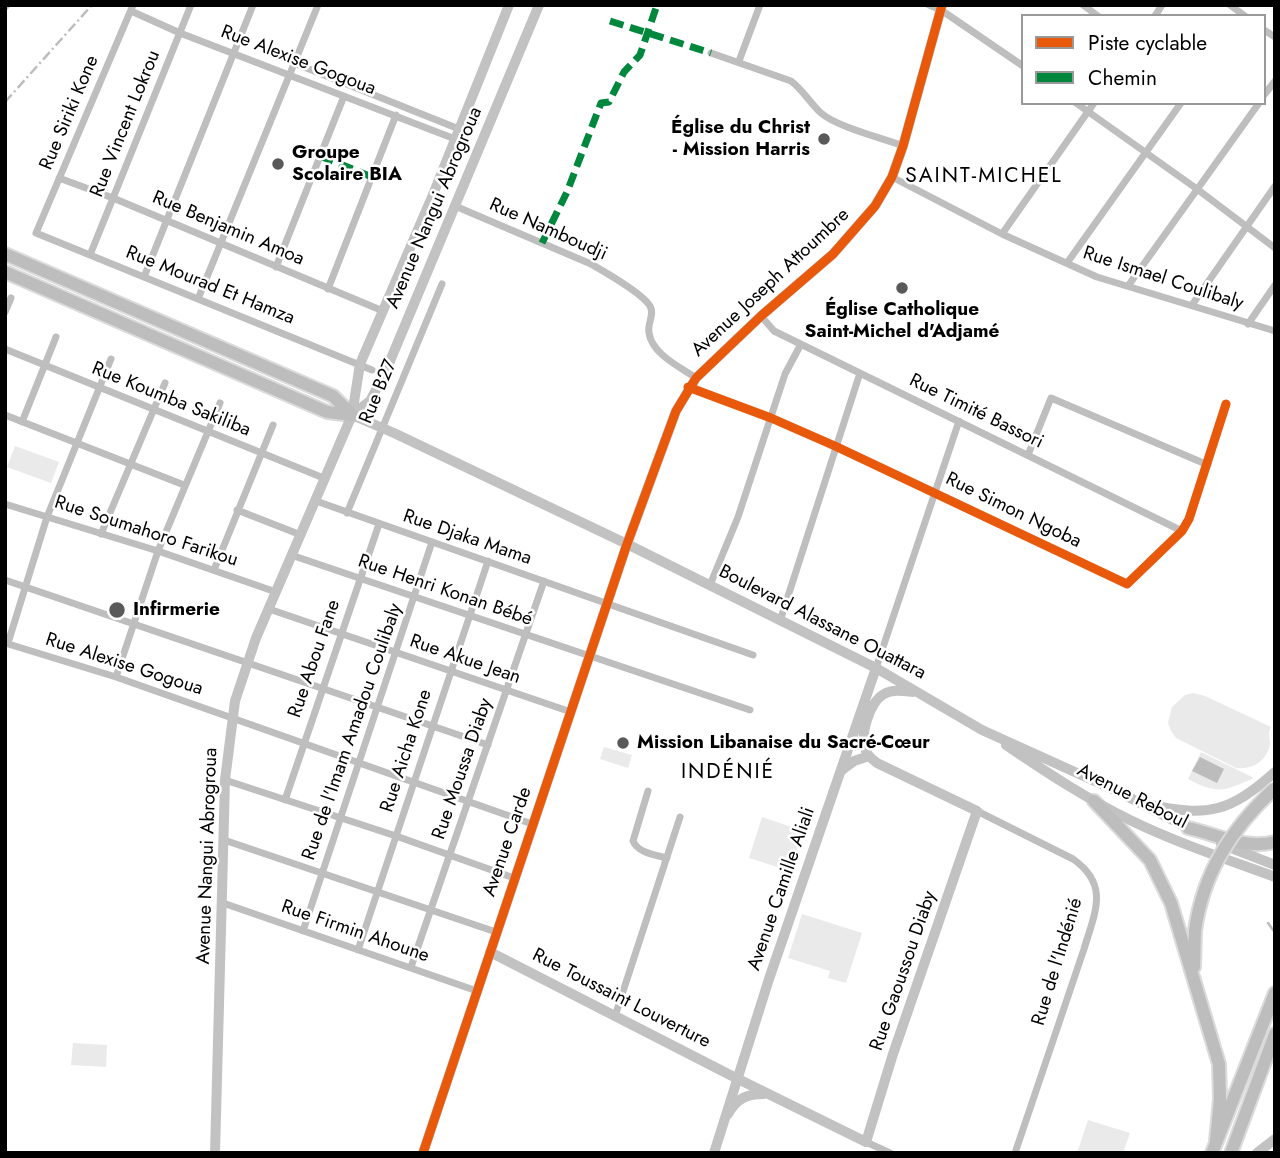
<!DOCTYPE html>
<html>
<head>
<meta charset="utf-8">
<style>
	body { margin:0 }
	#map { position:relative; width:1280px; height:1158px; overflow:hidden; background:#fff; font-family:Jost,sans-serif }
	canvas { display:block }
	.frame { position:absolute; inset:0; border:7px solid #000; pointer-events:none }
	.legend { position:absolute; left:1021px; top:14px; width:245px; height:91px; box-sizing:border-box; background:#fff; border:2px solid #999; margin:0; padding:9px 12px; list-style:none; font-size:21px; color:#000 }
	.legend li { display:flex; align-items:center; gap:14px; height:35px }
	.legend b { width:35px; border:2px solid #999 }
</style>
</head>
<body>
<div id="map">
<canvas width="1280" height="1158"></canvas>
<div class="frame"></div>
<ul class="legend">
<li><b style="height:9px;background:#e8590c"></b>Piste cyclable</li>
<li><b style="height:9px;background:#00873e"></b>Chemin</li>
</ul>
</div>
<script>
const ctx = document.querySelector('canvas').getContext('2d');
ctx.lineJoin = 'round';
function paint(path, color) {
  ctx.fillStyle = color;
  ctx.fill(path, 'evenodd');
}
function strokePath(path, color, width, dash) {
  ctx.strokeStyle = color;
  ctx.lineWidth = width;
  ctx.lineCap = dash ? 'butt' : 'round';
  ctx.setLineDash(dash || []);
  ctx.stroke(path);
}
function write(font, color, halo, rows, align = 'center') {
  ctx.font = font + ' Jost,sans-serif';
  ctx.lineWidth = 5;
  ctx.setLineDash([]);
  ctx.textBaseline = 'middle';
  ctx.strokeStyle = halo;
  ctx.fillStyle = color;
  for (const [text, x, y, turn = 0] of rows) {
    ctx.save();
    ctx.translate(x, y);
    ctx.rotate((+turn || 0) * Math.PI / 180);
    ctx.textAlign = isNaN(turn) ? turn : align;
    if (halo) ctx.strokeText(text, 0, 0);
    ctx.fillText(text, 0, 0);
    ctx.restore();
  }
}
const green = new Path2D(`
	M15,446L59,462L51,483L7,467Z
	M1193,693L1205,696L1271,727C1267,734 1270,736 1270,743C1268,761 1252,770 1236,768L1176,738L1171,731L1168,723L1172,707L1185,695Z
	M604,747L632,755L628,768L600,759Z
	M1201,752L1254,778C1224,791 1218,795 1188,779Z
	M762,817L803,831L790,871L749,858Z
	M802,914L862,933L846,983L828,978L830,971L788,958Z
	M73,1043L107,1045L106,1067L71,1065Z
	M1088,1120L1130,1133L1123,1153H1077Z`);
const water = new Path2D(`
	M1200,757L1224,769L1217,783L1192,771Z`);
const stream = new Path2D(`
	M1268,923L1273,930`);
const street = new Path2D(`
	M133,5L36,233L372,370
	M929,5L941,10L1023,66
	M1083,5L1098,16
	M1230,5L1245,16
	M5,7L7,5
	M131,11L180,33L455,139
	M1155,16L1162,5
	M1264,30L1275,37
	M711,53L791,81C803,90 810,103 821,113C837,127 882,138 903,146
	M739,61L760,5
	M294,63L459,129
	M1264,95L1275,81
	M1076,103L1197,189L1275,248
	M892,177L1002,234L1097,277L1275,331
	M59,178L113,198L383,311
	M455,206L591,264C605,272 642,293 650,306C655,315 647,323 649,333C652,354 680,367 696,378
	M1002,234L1094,103
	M90,255L191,5
	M1067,263L1181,103
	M276,267L344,96
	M144,277L253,5
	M1128,286L1259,103
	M328,289L396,115
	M198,299L318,5
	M1192,305L1275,186
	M5,312L11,298
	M761,316L774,331L1182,531
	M1248,324L1275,285
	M5,349L326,479
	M688,387L771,418L835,446L1127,584L1182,531L1189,519L1226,404
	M5,415L184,485
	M22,422L56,337
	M1028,455L1051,398L1208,465
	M316,501L753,655
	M5,504L158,551L276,592
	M237,510L301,535
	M347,513L442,284
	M101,534L165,383
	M291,555L750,710
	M214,570L273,425
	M5,580L488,745
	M710,585L738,517L785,374L801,344
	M269,609L571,712
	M780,621L860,373
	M5,643L116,677L532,824
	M8,643L47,517L111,359
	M876,668L959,421
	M116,677L158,551L220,403
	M225,780L396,836L514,878
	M648,791L633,841C638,853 655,855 667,858
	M285,800L379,524
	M977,811L1073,859C1110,885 1095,912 1084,949L1015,1153
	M224,840L496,932
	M223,903L477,991
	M303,931L432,542
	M358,950L488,561
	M411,967L544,581
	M615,1016L680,817
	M866,1142L890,1153`);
const secondary = new Path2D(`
	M352,415L394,433L627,544L876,668L982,730L1119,792L1192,830
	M352,415L370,401L385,373L539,5
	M1006,745C1046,772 1087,799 1130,820C1177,843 1226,859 1275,877
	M842,770L854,761L869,756
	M1150,805C1209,817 1230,812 1275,772
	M1221,844L1275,865
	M490,952L736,1078L866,1142L893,1054L977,811L877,763C873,760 868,756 866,751C859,735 870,702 884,694C893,689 903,691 913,692
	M728,1114C737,1098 747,1094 764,1094
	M215,1153L225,780L235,701L256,638L352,415L360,364L432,197L509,5
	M423,1153L627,544L676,411L696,378L761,316L833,254L875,206L892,177L903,146L942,5
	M714,1153L769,979L876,668
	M1257,1153L1275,1139`);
const highway = new Path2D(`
	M5,254L333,396L352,415
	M5,272L327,412L352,415
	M1094,801L1150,860L1171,903L1219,1064L1220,1099L1216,1141
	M1188,828C1216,834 1245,850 1275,842
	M1194,967L1195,931
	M1212,1153L1275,993
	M1231,1153L1275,1034`);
const rail = new Path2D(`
	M5,102L92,5`);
const highwayBridge = new Path2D(`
	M1195,931C1203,872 1232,828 1275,788`);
const quiet = new Path2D(`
	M610,21L711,53
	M320,156L372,177
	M542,243L567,192L601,103L609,102L624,72L640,55L657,5`);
const cycleway = new Path2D(`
	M688,387L771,418L835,446L1127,584L1182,531L1189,519L1226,404
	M423,1153L627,544L676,411L696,378L761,316L833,254L875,206L892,177L903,146L942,5`);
const markers = [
	[824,139,7,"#595959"],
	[278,164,7,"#595959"],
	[902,288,7,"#595959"],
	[117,610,9,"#595959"],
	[623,743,7,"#595959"]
];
const streetNames = [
	["Rue Alexise Gogoua",298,61,21],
	["Rue Siriki Kone",70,113,-67],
	["Rue Vincent Lokrou",126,124,-68],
	["Avenue Nangui Abrogroua",435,208,-67],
	["Rue Benjamin Amoa",228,229,23],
	["Rue Namboudji",548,230,24],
	["Rue Ismael Coulibaly",1163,279,18],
	["Avenue Joseph Attoumbre",771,283,-43],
	["Rue Mourad Et Hamza",210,286,22],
	["Rue B27",379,392,-67],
	["Rue Koumba Sakiliba",171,400,22],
	["Rue Timité Bassori",976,412,26],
	["Rue Simon Ngoba",1013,511,26],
	["Rue Soumahoro Farikou",146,532,18],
	["Rue Djaka Mama",467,538,19],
	["Rue Henri Konan Bébé",445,591,19],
	["Boulevard Alassane Ouattara",822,623,27],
	["Rue Abou Fane",315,659,-71],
	["Rue Akue Jean",465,660,19],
	["Rue Alexise Gogoua",124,665,18],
	["Rue de l'Imam Amadou Coulibaly",353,732,-71],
	["Rue Aicha Kone",407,751,-72],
	["Rue Moussa Diaby",463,769,-71],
	["Avenue Reboul",1132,797,27],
	["Avenue Carde",508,842,-71],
	["Avenue Nangui Abrogroua",208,856,-88],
	["Avenue Camille Aliali",782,889,-71],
	["Rue Firmin Ahoune",355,932,19],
	["Rue de l'Indénié",1058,962,-73],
	["Rue Gaoussou Diaby",904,971,-71],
	["Rue Toussaint Louverture",621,999,27]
];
const poiNames = [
	["Église du Christ",810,128,"right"],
	["- Mission Harris",810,150,"right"],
	["Groupe",292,153],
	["Scolaire BIA",292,175],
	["Église Catholique",902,310,"center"],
	["Saint-Michel d'Adjamé",902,332,"center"],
	["Infirmerie",133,610],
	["Mission Libanaise du Sacré-Cœur",637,743]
];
const neighbourhoodNames = [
	["SAINT-MICHEL",984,177],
	["INDÉNIÉ",728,773]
];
paint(green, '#eaeaea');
paint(water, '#bcbcbc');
strokePath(stream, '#bcbcbc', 2.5);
strokePath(highway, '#dbdbdb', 16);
strokePath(street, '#bebebe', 7);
strokePath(secondary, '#c2c2c2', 10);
strokePath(highway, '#bdbdbd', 12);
strokePath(rail, '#bdbdbd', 2.5, [10, 3.5, 2, 3.5]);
strokePath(highwayBridge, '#dbdbdb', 16, []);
strokePath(highwayBridge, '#bdbdbd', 12);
strokePath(quiet, '#00873e', 7, [14, 7]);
strokePath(cycleway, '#e8590c', 9);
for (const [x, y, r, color] of markers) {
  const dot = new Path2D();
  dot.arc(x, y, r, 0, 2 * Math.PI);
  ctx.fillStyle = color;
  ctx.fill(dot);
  strokePath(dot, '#fff', 2.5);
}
write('19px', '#000', '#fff', streetNames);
write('bold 19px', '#000', '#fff', poiNames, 'left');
ctx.letterSpacing = '2px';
write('21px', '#000', '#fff', neighbourhoodNames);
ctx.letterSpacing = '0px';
</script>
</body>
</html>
